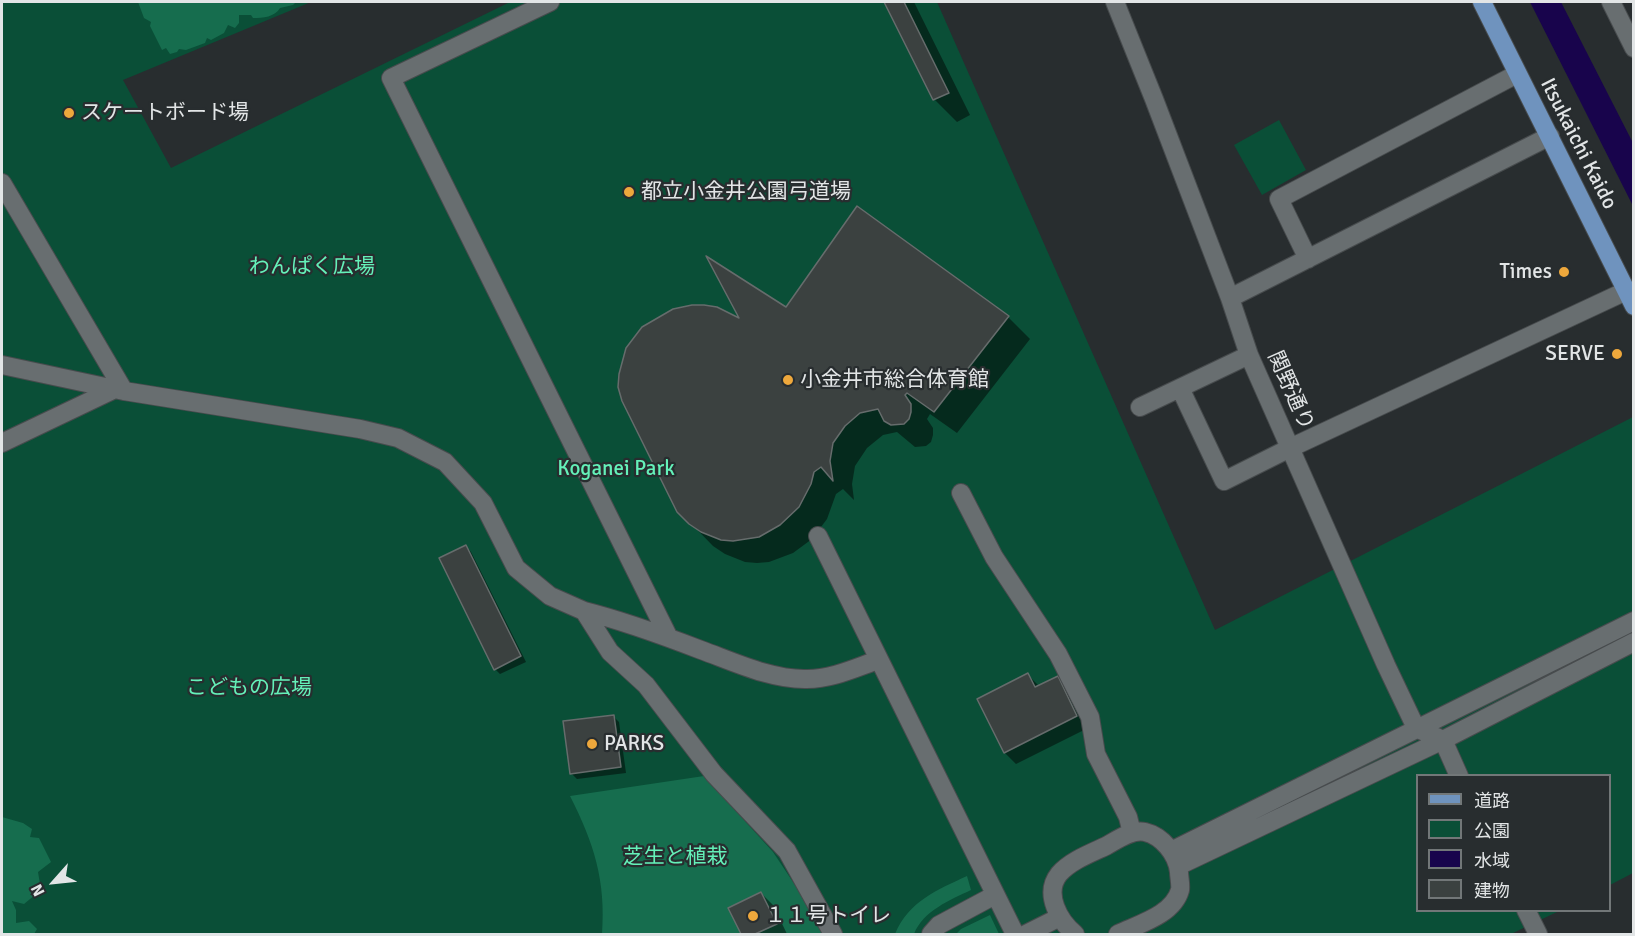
<!DOCTYPE html>
<html>
<head>
<meta charset="utf-8">
<style>
	body { margin:0 }
	#map { position:relative; width:1635px; height:936px; overflow:hidden; background:#282d2f; font-family:Signika,"Noto Sans JP",sans-serif }
	canvas { display:block }
	.frame { position:absolute; inset:0; border:3px solid #e2e5e6; pointer-events:none }
	.legend { position:absolute; left:1416px; top:774px; width:195px; height:138px; box-sizing:border-box; background:#282d2f; border:2px solid #727778; margin:0; padding:8px 10px; list-style:none; font-size:18px; color:#e2e5e6 }
	.legend li { display:flex; align-items:center; gap:12px; height:30px }
	.legend b { width:30px; border:2px solid #727778 }
	.north { position:absolute; left:24px; top:852px; width:60px; height:60px; -webkit-text-stroke:4px #282d2f; paint-order:stroke; rotate:243deg; font-size:16px; font-weight:700; line-height:24px; text-align:center; color:#e2e5e6 }
	.north::after { content:''; display:block; margin:auto; width:21px; height:27px; background:#e2e5e6; clip-path:polygon(50% 0,100% 100%,50% 72%,0 100%) }
</style>
</head>
<body>
<div id="map">
<canvas width="1635" height="936"></canvas>
<div class="frame"></div>
<ul class="legend">
<li><b style="height:8px;background:#6f93be"></b>道路</li>
<li><b style="height:16px;background:#0a4f37"></b>公園</li>
<li><b style="height:16px;background:#18044c"></b>水域</li>
<li><b style="height:16px;background:#3b4140"></b>建物</li>
</ul>
<div class="north">N</div>
</div>
<script>
const ctx = document.querySelector('canvas').getContext('2d');
ctx.lineJoin = 'round';
function paint(path, color) {
  ctx.fillStyle = color;
  ctx.fill(path, 'evenodd');
}
function strokePath(path, color, width, dash) {
  ctx.strokeStyle = color;
  ctx.lineWidth = width;
  ctx.lineCap = dash ? 'butt' : 'round';
  ctx.setLineDash(dash || []);
  ctx.stroke(path);
}
function write(font, color, halo, rows, align = 'center') {
  ctx.font = font + ' Signika,"Noto Sans JP",sans-serif';
  ctx.lineWidth = 4.5;
  ctx.setLineDash([]);
  ctx.textBaseline = 'middle';
  ctx.strokeStyle = halo;
  ctx.fillStyle = color;
  for (const [text, x, y, turn = 0] of rows) {
    ctx.save();
    ctx.translate(x, y);
    ctx.rotate((+turn || 0) * Math.PI / 180);
    ctx.textAlign = isNaN(turn) ? turn : align;
    if (halo) ctx.strokeText(text, 0, 0);
    ctx.fillText(text, 0, 0);
    ctx.restore();
  }
}
const green = new Path2D(`
	M2,2H311L123,80L171,168L510,2H937L1215,630L1633,417V873L1610,885V776H1418V910L1559,911L1511,934H2Z
	M1279,120L1306,170L1262,195L1234,145Z`);
const forest = new Path2D(`
	M138,2H296L293,5L280,8C275,17 263,18 253,18L251,15H239V23L235,28L228,25L224,33L211,40L207,38L205,43L186,50L179,49L177,52L170,54L166,48L162,50L150,26L151,22L144,18Z
	M704,776L773,852L817,918L824,934H602C606,881 594,843 570,796Z
	M2,817L23,823L32,829L30,837L39,838L51,862L38,872L41,890L24,904L12,901L16,910V923L29,921L37,929L34,934H2Z
	M967,876L971,890C950,900 923,911 914,934H895C909,901 937,890 967,876Z
	M990,915L999,934H956L961,929Z`);
const water = new Path2D(`
	M1530,2H1561L1633,143V206Z`);
const shadow = new Path2D(`
	M886,2H914L970,115L957,122L934,99Z
	M786,309L1008,317L1030,339L957,433L930,414L927,419L933,428V435L931,442L926,446L915,447L897,432L883,435L867,448L855,466L852,484L854,500L843,489L836,494L827,519L812,539L793,553L769,562L757,563L745,562L725,554L713,546L679,511L743,322Z
	M466,546L471,552L526,662L500,674L495,669Z
	M1028,675L1040,687L1057,678L1069,689L1088,728L1016,764L1005,753L979,700Z
	M614,717L619,722L626,773L577,779L571,773Z
	M761,893L773,905L787,934H743L730,909Z`);
const building = new Path2D(`
	M884,2H904L949,93L933,100Z
	M857,206L1009,316L934,412L907,393L905,395L911,404V412L909,419L904,424L891,425L884,421L878,409L860,413L845,426L833,443L830,461L833,481L821,467L814,472L811,484L799,507L780,525L759,537L733,541L721,540L701,532L689,524L677,512L622,401L618,387L619,374L626,348L642,327L673,309L692,305H704L717,307L739,318L706,256L786,307Z
	M466,545L521,656L494,670L439,558Z
	M1028,673L1035,687L1058,676L1077,716L1004,753L977,699Z
	M614,715L621,767L570,774L563,721Z
	M761,892L777,924L755,934H741L728,908Z`);
const minor = new Path2D(`
	M550,2L391,78L669,638
	M1115,2L1154,99L1230,298L1249,355L1386,665L1416,728L1443,740L1459,776
	M1611,2L1634,48
	M2,183L124,391
	M1308,259L1279,199L1517,74
	M1230,298L1550,136
	M2,365L124,391L360,429L398,438L445,462L483,503L516,568L550,596L584,611L610,652L646,685L714,774L787,851L833,934
	M1180,388L1224,481L1290,448L1626,291
	M1140,407L1249,355
	M2,443L115,389
	M961,493L994,557L1058,654L1090,717L1096,754L1128,817L1132,833
	M818,536L1015,934
	M584,611C624,621 662,635 701,650C734,662 772,680 807,679C832,679 855,668 878,660
	M1171,851L1634,621
	M1178,866L1443,740L1634,642
	M1526,910L1538,934
	M931,934L939,925L995,895
	M1026,934L1060,917
	M1075,934C1060,922 1043,894 1059,874C1070,861 1091,853 1106,846C1117,840 1132,829 1145,832C1162,836 1177,854 1179,872C1179,877 1181,885 1180,890C1173,915 1139,924 1118,934`);
const major = new Path2D(`
	M1482,2L1634,306`);
const markers = [
	[69,113,6,"#eea83c"],
	[629,192,6,"#eea83c"],
	[1564,272,6,"#eea83c"],
	[1617,354,6,"#eea83c"],
	[788,380,6,"#eea83c"],
	[592,744,6,"#eea83c"],
	[753,916,6,"#eea83c"]
];
const poiNames = [
	["スケートボード場",81,113],
	["都立小金井公園弓道場",641,192],
	["Times",1552,272,"right"],
	["SERVE",1605,354,"right"],
	["小金井市総合体育館",800,380],
	["PARKS",604,744],
	["１１号トイレ",765,916]
];
const streetNames = [
	["Itsukaichi Kaido",1578,144,63],
	["関野通り",1290,391,66]
];
const parkNames = [
	["わんぱく広場",312,267],
	["Koganei Park",616,469],
	["こどもの広場",249,688],
	["芝生と植栽",675,857]
];
paint(green, '#0a4f37');
paint(forest, '#166d4e');
paint(water, '#18044c');
paint(shadow, '#0007');
paint(building, '#3b4140');
strokePath(building, '#666c6c', 1.5);
strokePath(minor, '#474b4d', 20);
strokePath(major, '#474b4d', 20);
strokePath(minor, '#686e70', 18);
strokePath(major, '#6f93be', 18);
for (const [x, y, r, color] of markers) {
  const dot = new Path2D();
  dot.arc(x, y, r, 0, 2 * Math.PI);
  ctx.fillStyle = color;
  ctx.fill(dot);
  strokePath(dot, '#282d2f', 2);
}
write('21px', '#e2e5e6', '#282d2f', poiNames, 'left');
write('21px', '#e2e5e6', '#282d2f', streetNames);
write('21px', '#64f1b9', '#282d2f', parkNames);
</script>
</body>
</html>
